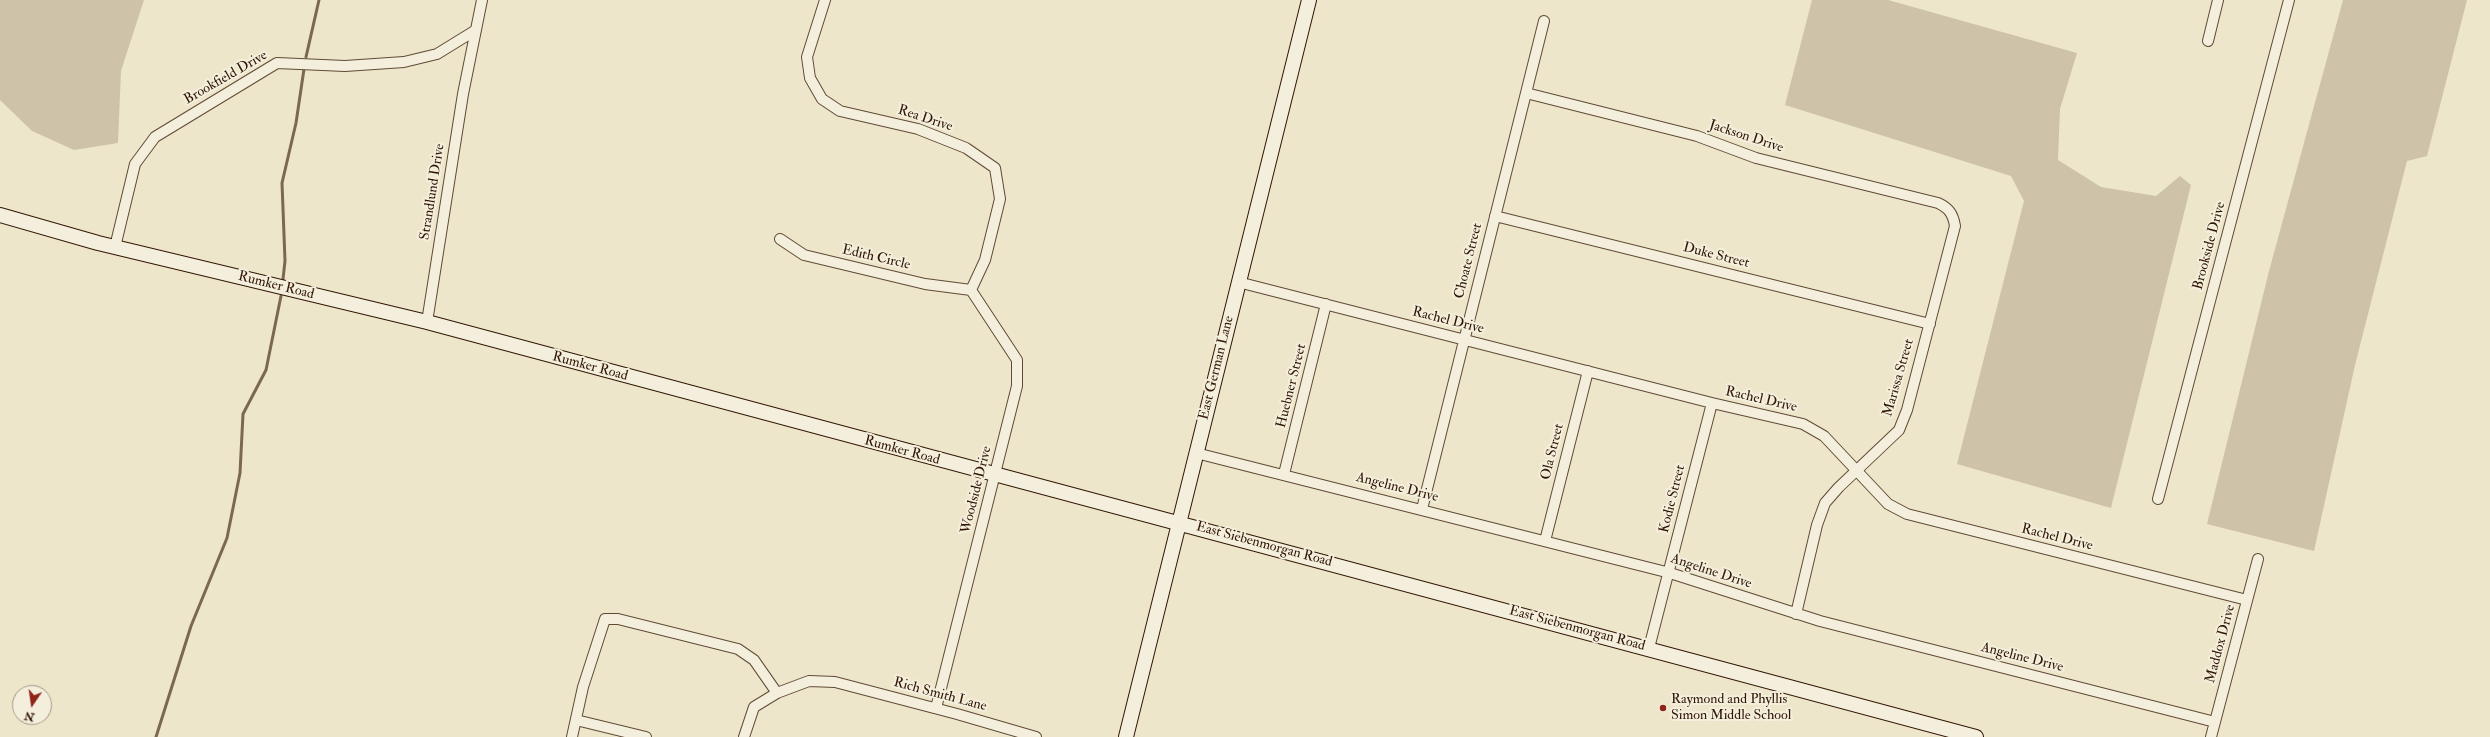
<!DOCTYPE html>
<html>
<head>
<meta charset="utf-8">
<style>
	body { margin:0 }
	#map { position:relative; width:2490px; height:737px; overflow:hidden; background:#eee6ca; font-family:"IM FELL Double Pica",serif }
	canvas { display:block }
	.north { position:absolute; left:12px; top:685px; width:40px; height:40px; box-sizing:border-box; background:#f4efdd; border:1px solid #a69886; border-radius:50%; rotate:193deg; font-size:11px; font-weight:700; line-height:16px; text-align:center; color:#311603 }
	.north::after { content:''; display:block; margin:auto; width:14px; height:18px; background:#8f2418; clip-path:polygon(50% 0,100% 100%,50% 72%,0 100%) }
</style>
</head>
<body>
<div id="map">
<canvas width="2490" height="737"></canvas>
<div class="north">N</div>
</div>
<script>
const ctx = document.querySelector('canvas').getContext('2d');
ctx.lineJoin = 'round';
function paint(path, color) {
  ctx.fillStyle = color;
  ctx.fill(path, 'evenodd');
}
function strokePath(path, color, width, dash) {
  ctx.strokeStyle = color;
  ctx.lineWidth = width;
  ctx.lineCap = dash ? 'butt' : 'round';
  ctx.setLineDash(dash || []);
  ctx.stroke(path);
}
function write(font, color, halo, rows, align = 'center') {
  ctx.font = font + ' "IM FELL Double Pica",serif';
  ctx.lineWidth = 4;
  ctx.setLineDash([]);
  ctx.textBaseline = 'middle';
  ctx.strokeStyle = halo;
  ctx.fillStyle = color;
  for (const [text, x, y, turn = 0] of rows) {
    ctx.save();
    ctx.translate(x, y);
    ctx.rotate((+turn || 0) * Math.PI / 180);
    ctx.textAlign = isNaN(turn) ? turn : align;
    if (halo) ctx.strokeText(text, 0, 0);
    ctx.fillText(text, 0, 0);
    ctx.restore();
  }
}
const green = new Path2D(`
	M0,0H144L121,71L118,143L74,150L32,131L0,100Z
	M1812,0H1888L2077,53L2060,109L2058,160L2101,187L2156,196L2180,176L2191,185L2111,508L1957,464L2024,201L2011,176L1785,105Z
	M2343,0H2467L2427,156L2407,161L2355,365L2314,551L2207,524L2269,271Z`);
const stream = new Path2D(`
	M306,57L319,0
	M283,279L285,261L282,183L296,123L304,69
	M156,737L191,626L227,538L240,473L243,414L266,370L281,296`);
const street = new Path2D(`
	M825,0L807,57L810,78L822,99L840,111L918,129L966,148L995,168L1000,199L985,260L971,290
	M2208,41L2218,0
	M1526,93L1697,136L1756,158L1938,203C1949,208 1953,214 1955,226L1907,410L1899,430L1839,487L1825,503L1817,525L1796,614
	M1495,216L1930,324
	M780,239L804,255L925,284L971,290
	M115,247L135,164L155,137L277,63L345,66L404,62L437,54L476,30
	M1238,282L1712,403L1803,424L1824,436L1888,504L1907,514L2247,600
	M427,322L463,94L482,0
	M1196,453L1670,573L1820,621L2215,722
	M1284,474L1326,304
	M2158,499L2289,0
	M1422,509L1544,21
	M1545,541L1588,371
	M1649,648L1712,403
	M936,708L1017,386V360L971,290
	M576,720L646,737
	M572,737L583,687L605,619H618L738,649L754,660L777,693
	M744,737L754,707L777,693L809,681L835,682L957,714L1036,737
	M2211,737L2258,559`);
const secondary = new Path2D(`
	M0,215L98,243L427,322L1976,737
	M1126,737L1309,0`);
const markers = [
	[1663,708,4,"#8f2418"]
];
const streetNames = [
	["Brookfield Drive",226,78,-30],
	["Rea Drive",925,119,18],
	["Jackson Drive",1746,137,18],
	["Strandlund Drive",433,192,-81],
	["Brookside Drive",2210,246,-75],
	["Duke Street",1716,256,14],
	["Edith Circle",876,258,13],
	["Choate Street",1469,261,-76],
	["Rumker Road",276,286,14],
	["Rachel Drive",1448,321,14],
	["Rumker Road",590,367,15],
	["East German Lane",1217,368,-76],
	["Marissa Street",1899,378,-74],
	["Huebner Street",1292,386,-76],
	["Rachel Drive",1761,400,13],
	["Rumker Road",902,451,15],
	["Ola Street",1553,452,-76],
	["Angeline Drive",1397,488,14],
	["Woodside Drive",977,490,-76],
	["Kodie Street",1673,499,-76],
	["Rachel Drive",2057,538,14],
	["East Siebenmorgan Road",1264,545,15],
	["Angeline Drive",1711,572,18],
	["East Siebenmorgan Road",1577,629,15],
	["Maddox Drive",2221,644,-75],
	["Angeline Drive",2022,658,14],
	["Rich Smith Lane",940,695,15]
];
const poiNames = [
	["Raymond and Phyllis",1671,700],
	["Simon Middle School",1671,716]
];
paint(green, '#cec3a8');
strokePath(stream, '#7c6852', 3);
strokePath(street, '#604a35', 12);
strokePath(secondary, '#311603', 16);
strokePath(street, '#f4efdd', 10);
strokePath(secondary, '#f4efdd', 14);
for (const [x, y, r, color] of markers) {
  const dot = new Path2D();
  dot.arc(x, y, r, 0, 2 * Math.PI);
  ctx.fillStyle = color;
  ctx.fill(dot);
  strokePath(dot, '#f4efdd', 1.5);
}
write('14px', '#311603', '#f4efdd', streetNames);
write('14px', '#311603', '#f4efdd', poiNames, 'left');
</script>
</body>
</html>
